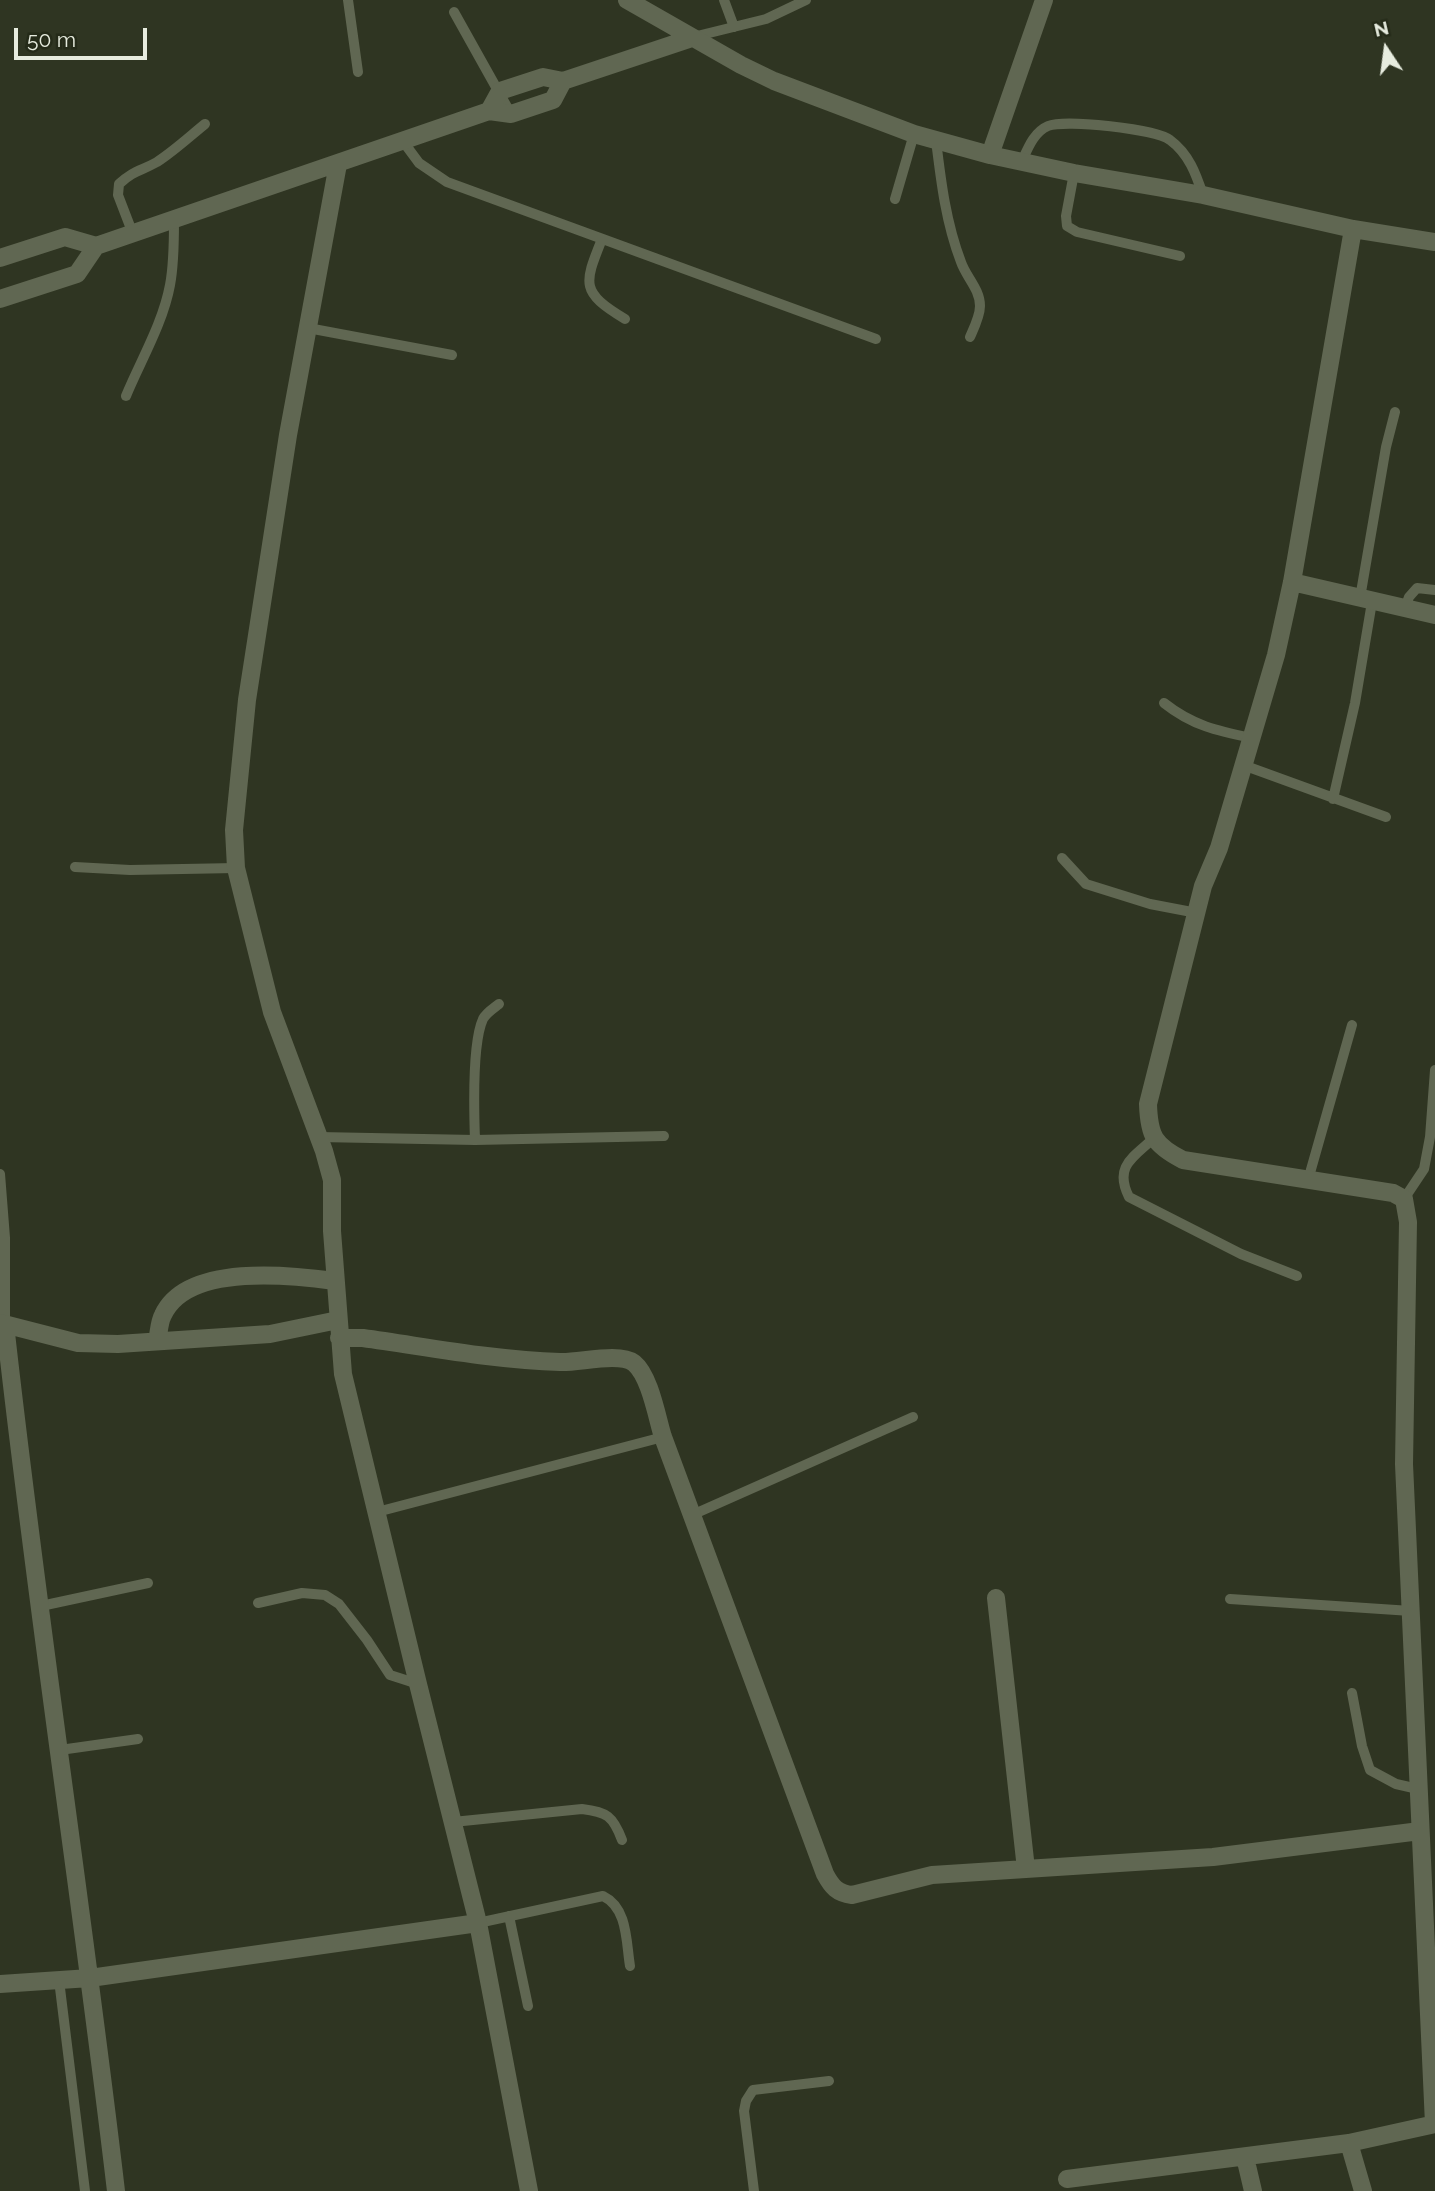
<!DOCTYPE html>
<html>
<head>
<meta charset="utf-8">
<style>
	body { margin:0 }
	#map { position:relative; width:1435px; height:2191px; overflow:hidden; background:#2f3522; font-family:Raleway,sans-serif }
	canvas { display:block }
	.north { position:absolute; left:1351px; top:14px; width:70px; height:70px; -webkit-text-stroke:5px #252b19; paint-order:stroke; rotate:347deg; font-size:19px; font-weight:700; line-height:28px; text-align:center; color:#e7ecdf }
	.north::after { content:''; display:block; margin:auto; width:24px; height:32px; background:#e7ecdf; clip-path:polygon(50% 0,100% 100%,50% 72%,0 100%) }
	.scale { position:absolute; left:14px; top:28px; width:133px; height:32px; box-sizing:border-box; border:4px solid #e7ecdf; border-top:0; padding-left:9px; font-size:21px; line-height:24px; white-space:nowrap; color:#e7ecdf; -webkit-text-stroke:5px #252b19; paint-order:stroke }
</style>
</head>
<body>
<div id="map">
<canvas width="1435" height="2191"></canvas>
<div class="north">N</div>
<div class="scale">50 m</div>
</div>
<script>
const ctx = document.querySelector('canvas').getContext('2d');
ctx.lineJoin = 'round';
function strokePath(path, color, width, dash) {
  ctx.strokeStyle = color;
  ctx.lineWidth = width;
  ctx.lineCap = dash ? 'butt' : 'round';
  ctx.setLineDash(dash || []);
  ctx.stroke(path);
}
const service = new Path2D(`
	M348,0L358,72
	M724,0L734,27
	M454,12L511,114
	M693,37L766,19L806,0
	M402,140L419,163L447,182L876,339
	M936,140C941,182 946,223 961,262C966,277 980,289 980,306C980,316 974,328 970,337
	M1022,161C1028,148 1034,132 1048,126C1065,119 1156,129 1170,140C1189,154 1196,174 1203,195
	M1074,173L1066,216L1067,226L1077,232L1180,256
	M895,199L914,134
	M133,234L118,195L119,184C134,170 141,171 157,162C174,151 189,137 205,124
	M602,239C584,284 580,292 625,319
	M308,328L452,355
	M126,396C141,360 163,323 170,285C174,264 174,242 174,221
	M1360,598L1386,447L1395,412
	M1405,608L1409,597L1417,588L1435,590
	M1164,703C1193,726 1218,731 1252,738
	M1243,765L1386,817
	M1333,799L1355,703L1372,602
	M1062,858L1086,884L1150,904L1197,913
	M75,867L130,870L236,868
	M319,1137L475,1140L664,1136
	M1153,1139C1132,1158 1114,1167 1129,1197L1241,1254L1297,1276
	M475,1140C474,1112 472,1043 483,1019C486,1013 494,1008 499,1004
	M0,1174L5,1238V1324
	M1308,1180L1352,1025
	M1404,1199L1424,1169L1430,1137L1435,1070
	M377,1512L663,1437
	M692,1515L913,1417
	M1230,1599L1411,1611
	M258,1603L302,1593L325,1595L339,1604L367,1640L390,1675L418,1684
	M41,1606L148,1583
	M1352,1693L1362,1746L1370,1770L1396,1784L1418,1789
	M60,1750L138,1739
	M453,1822L582,1809C607,1812 613,1816 622,1840
	M509,1916L528,2006
	M478,1923L603,1896C628,1908 626,1942 630,1966
	M59,1980L85,2191
	M754,2191L744,2111L746,2101L753,2090L829,2081`);
const minor = new Path2D(`
	M627,0L741,65L774,81L914,134L990,155L1074,173L1203,195L1353,229L1435,242
	M489,111L500,91L543,77L563,81L692,38
	M990,155L1044,0
	M338,164L288,435L247,700L234,830L236,868L272,1012L324,1151L332,1180V1231L343,1374L418,1684L478,1923L529,2191
	M1353,229L1292,582L1276,655L1219,848L1203,886L1148,1104C1149,1136 1154,1145 1183,1160L1393,1193L1404,1199L1408,1222L1404,1464L1434,2124
	M0,258L65,237L96,246L489,111L511,114L553,100L563,81
	M0,299L77,274L96,246
	M1292,582L1435,615
	M0,1323L78,1343L118,1344L270,1334L338,1320
	M5,1324C37,1614 82,1902 116,2191
	M339,1338H363C428,1347 494,1360 560,1362C579,1363 619,1352 634,1363C650,1376 657,1418 663,1437L825,1874C832,1887 837,1893 852,1895L932,1875L1213,1857L1420,1831
	M157,1341C159,1333 159,1322 163,1315C187,1263 291,1275 335,1281
	M996,1598L1026,1869
	M0,1984L90,1978L478,1923
	M1349,2143L1363,2191
	M1245,2157L1253,2191
	M1067,2179L1349,2143L1435,2124`);
strokePath(service, '#606752', 10);
strokePath(minor, '#606752', 18);
</script>
</body>
</html>
